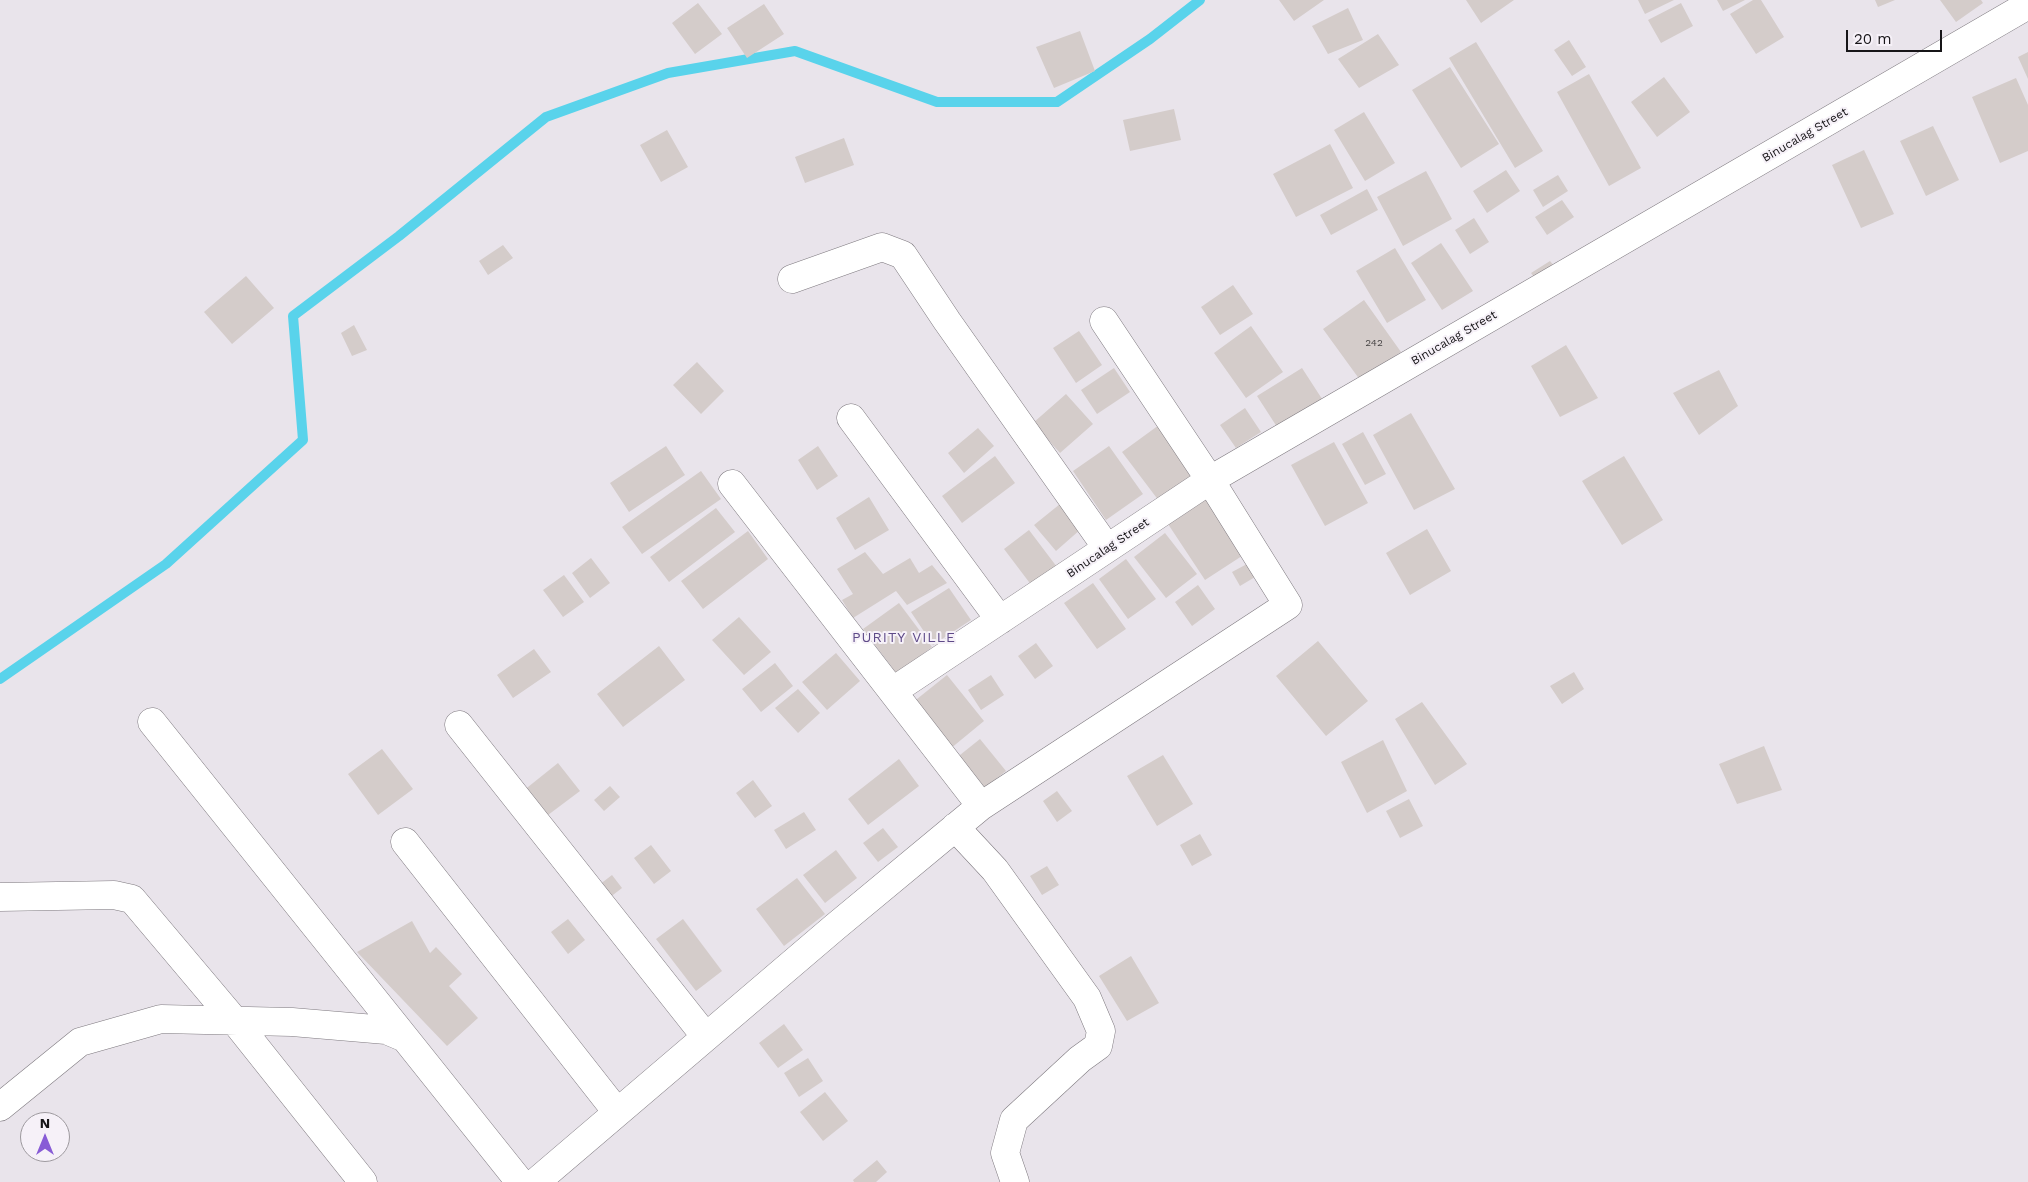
<!DOCTYPE html>
<html>
<head>
<meta charset="utf-8">
<style>
	body { margin:0 }
	#map { position:relative; width:2028px; height:1182px; overflow:hidden; background:#e9e4eb; font-family:"Work Sans",sans-serif }
	canvas { display:block }
	.north { position:absolute; left:20px; top:1112px; width:50px; height:50px; box-sizing:border-box; background:#f6f1f8; border:1px solid #9d999e; border-radius:50%; rotate:0deg; font-size:14px; font-weight:700; line-height:20px; text-align:center; color:#171518 }
	.north::after { content:''; display:block; margin:auto; width:18px; height:22px; background:#885cd6; clip-path:polygon(50% 0,100% 100%,50% 72%,0 100%) }
	.scale { position:absolute; left:1846px; top:30px; width:96px; height:22px; box-sizing:border-box; border:2px solid #171518; border-top:0; padding-left:6px; font-size:15px; line-height:18px; white-space:nowrap; color:#171518; -webkit-text-stroke:4px #f6f1f8; paint-order:stroke }
</style>
</head>
<body>
<div id="map">
<canvas width="2028" height="1182"></canvas>
<div class="north">N</div>
<div class="scale">20 m</div>
</div>
<script>
const ctx = document.querySelector('canvas').getContext('2d');
ctx.lineJoin = 'round';
function strokePath(path, color, width, dash) {
  ctx.strokeStyle = color;
  ctx.lineWidth = width;
  ctx.lineCap = dash ? 'butt' : 'round';
  ctx.setLineDash(dash || []);
  ctx.stroke(path);
}
function paint(path, color) {
  ctx.fillStyle = color;
  ctx.fill(path, 'evenodd');
}
function write(font, color, halo, rows, align = 'center') {
  ctx.font = font + ' "Work Sans",sans-serif';
  ctx.lineWidth = 4;
  ctx.setLineDash([]);
  ctx.textBaseline = 'middle';
  ctx.strokeStyle = halo;
  ctx.fillStyle = color;
  for (const [text, x, y, turn = 0] of rows) {
    ctx.save();
    ctx.translate(x, y);
    ctx.rotate((+turn || 0) * Math.PI / 180);
    ctx.textAlign = isNaN(turn) ? turn : align;
    if (halo) ctx.strokeText(text, 0, 0);
    ctx.fillText(text, 0, 0);
    ctx.restore();
  }
}
const stream = new Path2D(`
	M0,679L166,564L303,440L293,316L399,236L546,117L668,73L795,51L937,102H1057L1150,39L1200,0`);
const building = new Path2D(`
	M1279,0H1324L1294,21Z
	M1466,0H1514L1481,23Z
	M1638,0H1674L1645,14Z
	M1717,0H1745L1723,11Z
	M1753,0H1761L1784,37L1756,54L1730,14Z
	M1875,0H1895L1878,7Z
	M1940,0H1981L1983,3L1956,22Z
	M698,3L722,34L695,54L672,23Z
	M1681,3L1693,26L1661,43L1648,20Z
	M764,4L784,34L747,58L727,28Z
	M1348,8L1363,40L1328,54L1312,26Z
	M1080,31L1095,71L1054,88L1036,47Z
	M1378,34L1399,65L1359,88L1338,59Z
	M1569,40L1586,67L1572,76L1554,50Z
	M1476,42L1543,151L1515,168L1449,58Z
	M2028,52V79L2018,57Z
	M1450,67L1499,144L1461,168L1412,90Z
	M1589,74L1641,168L1609,186L1557,92Z
	M1664,77L1690,112L1657,137L1631,102Z
	M2016,78L2028,105V151L2000,163L1972,97Z
	M1174,109L1181,140L1130,151L1123,120Z
	M1364,112L1395,163L1365,181L1334,130Z
	M1933,126L1959,180L1926,196L1900,141Z
	M667,130L688,167L661,182L640,145Z
	M844,138L854,165L805,183L795,157Z
	M1330,144L1353,188L1296,217L1273,174Z
	M1864,150L1894,214L1861,228L1832,165Z
	M1506,170L1520,191L1487,213L1473,191Z
	M1426,171L1452,219L1403,246L1377,197Z
	M1558,175L1568,191L1543,207L1533,190Z
	M1367,189L1378,210L1331,235L1320,215Z
	M1562,200L1574,217L1547,235L1535,217Z
	M1474,218L1489,242L1470,254L1455,230Z
	M1441,243L1473,291L1442,310L1411,263Z
	M503,245L513,258L488,275L479,261Z
	M1395,248L1426,300L1387,323L1356,271Z
	M1550,261L1559,272L1540,285L1531,273Z
	M246,276L274,308L232,344L204,312Z
	M1233,285L1253,314L1220,335L1201,307Z
	M1364,300L1401,352L1360,380L1323,329Z
	M354,325L367,350L352,356L341,333Z
	M1251,326L1283,372L1246,398L1214,353Z
	M1079,331L1102,365L1076,383L1053,348Z
	M1566,345L1598,398L1560,417L1531,366Z
	M697,362L724,391L701,414L673,385Z
	M1114,368L1130,392L1097,414L1081,390Z
	M1302,368L1324,402L1279,430L1257,396Z
	M1719,370L1738,406L1699,435L1673,393Z
	M1066,394L1093,424L1060,453L1033,423Z
	M1245,408L1261,432L1236,448L1220,425Z
	M1411,413L1455,489L1414,510L1373,435Z
	M1159,425L1195,474L1159,501L1122,452Z
	M978,428L994,446L964,473L948,453Z
	M1363,432L1386,474L1365,485L1342,444Z
	M1334,442L1368,503L1325,526L1291,465Z
	M666,446L685,475L629,512L610,483Z
	M818,446L838,476L817,490L798,460Z
	M1109,446L1143,494L1106,520L1073,471Z
	M995,456L1015,483L962,523L942,496Z
	M1624,456L1663,520L1622,545L1582,481Z
	M701,471L721,499L642,554L622,527Z
	M869,497L889,530L855,550L836,518Z
	M1208,498L1245,554L1205,580L1168,524Z
	M1060,504L1081,529L1056,551L1034,525Z
	M716,508L735,532L669,582L650,557Z
	M1427,529L1451,571L1410,595L1386,553Z
	M1029,530L1057,567L1032,586L1004,549Z
	M748,531L768,559L703,609L681,581Z
	M1165,533L1197,574L1166,598L1134,557Z
	M865,552L883,574L910,558L919,573L932,565L947,583L907,605L896,591L853,618L842,600L853,594L837,569Z
	M591,558L610,583L590,598L572,573Z
	M1126,559L1156,599L1128,619L1099,579Z
	M1247,564L1255,577L1240,586L1232,572Z
	M564,575L584,602L563,617L543,590Z
	M1093,583L1126,629L1097,649L1064,603Z
	M1198,585L1215,609L1192,626L1175,602Z
	M949,588L971,620L933,645L911,612Z
	M899,603L932,647L897,674L863,629Z
	M739,617L771,652L744,675L712,640Z
	M1318,641L1368,701L1326,736L1276,676Z
	M1036,643L1053,666L1035,679L1018,656Z
	M659,646L685,680L623,727L597,694Z
	M534,649L551,672L513,698L497,675Z
	M836,653L860,681L827,710L802,682Z
	M775,663L793,686L761,712L742,689Z
	M1574,672L1584,689L1562,704L1550,686Z
	M947,675L984,721L950,749L912,703Z
	M991,675L1004,695L981,710L968,690Z
	M798,689L820,713L798,733L775,708Z
	M1422,702L1467,764L1435,785L1395,719Z
	M980,739L1006,771L981,791L955,759Z
	M1383,740L1407,791L1367,813L1341,762Z
	M1764,746L1782,790L1737,804L1719,764Z
	M382,749L413,789L378,815L348,774Z
	M1163,755L1193,804L1157,826L1127,776Z
	M899,759L919,786L868,825L848,799Z
	M558,763L580,791L544,818L523,791Z
	M753,780L772,806L755,818L736,793Z
	M610,786L620,797L604,811L594,800Z
	M1057,791L1072,811L1057,822L1043,801Z
	M1409,799L1423,826L1400,838L1386,811Z
	M804,812L816,830L786,849L774,830Z
	M883,828L898,847L878,862L863,843Z
	M1200,834L1212,855L1192,866L1180,845Z
	M651,845L671,871L654,884L634,858Z
	M836,850L857,878L825,903L803,875Z
	M1047,866L1059,885L1042,895L1030,876Z
	M612,875L622,888L609,898L599,885Z
	M797,878L825,914L784,946L756,909Z
	M568,919L585,940L568,954L551,932Z
	M683,919L722,971L696,991L656,939Z
	M412,921L430,953L436,947L462,974L449,986L478,1018L447,1046L357,952Z
	M1131,956L1159,1003L1127,1021L1099,976Z
	M784,1024L803,1050L778,1068L759,1043Z
	M808,1058L823,1081L799,1097L784,1073Z
	M825,1092L848,1121L823,1141L800,1112Z
	M877,1160L887,1172L876,1182H854L853,1180Z`);
const street = new Path2D(`
	M792,279L882,247L903,255L947,321L1107,548
	M851,418L1000,620
	M732,484L981,806
	M893,691L1210,480L2028,5
	M152,722L405,1038
	M459,725L706,1037
	M955,827L995,870L1087,998L1101,1031L1098,1046L1080,1059L1014,1120L1005,1153L1015,1182
	M405,842L617,1112
	M0,897L114,895L132,899L234,1020L363,1182
	M0,1107L80,1042L161,1019L292,1022L386,1030L405,1038L520,1182
	M536,1182L835,927L981,806L1288,605L1210,480L1104,321`);
const numberNames = [
	["242",1374,343]
];
const streetNames = [
	["Binucalag Street",1805,135,-30],
	["Binucalag Street",1454,338,-30],
	["Binucalag Street",1108,548,-34]
];
const neighbourhoodNames = [
	["PURITY VILLE",904,638]
];
strokePath(stream, '#59d3eb', 10);
paint(building, '#d4ccca');
strokePath(street, '#7e797f', 29);
strokePath(street, '#fff', 28);
write('10px', '#464344', null, numberNames);
write('12px', '#171518', '#f6f1f8', streetNames);
ctx.letterSpacing = '1px';
write('14px', '#5e4a88', '#f6f1f8', neighbourhoodNames);
ctx.letterSpacing = '0px';
</script>
</body>
</html>
